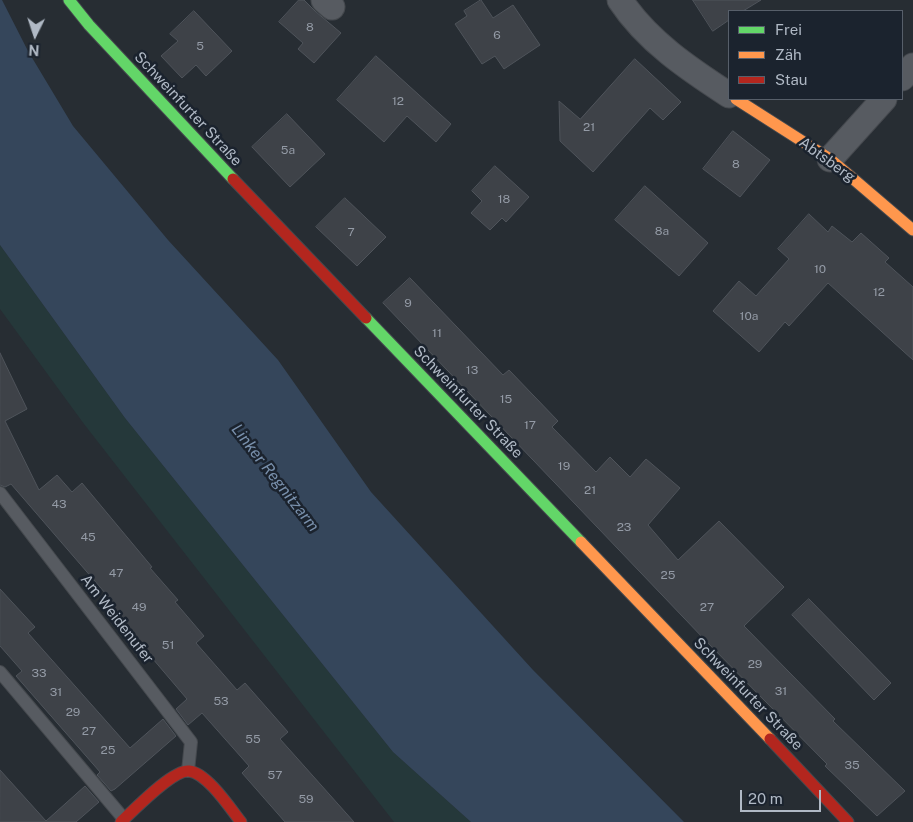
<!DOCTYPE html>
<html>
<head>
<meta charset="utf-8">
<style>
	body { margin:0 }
	#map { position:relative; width:913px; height:822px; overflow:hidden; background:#272d33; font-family:"Public Sans",sans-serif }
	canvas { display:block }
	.legend { position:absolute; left:728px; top:10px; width:175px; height:90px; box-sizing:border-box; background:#1b232e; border:1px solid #575f6a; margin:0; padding:6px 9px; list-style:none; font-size:15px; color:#b0b9c5 }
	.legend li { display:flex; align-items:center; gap:10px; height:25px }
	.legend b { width:25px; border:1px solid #575f6a }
	.north { position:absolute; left:10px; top:10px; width:50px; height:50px; -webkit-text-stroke:4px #1b232e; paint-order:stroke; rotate:184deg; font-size:14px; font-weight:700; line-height:20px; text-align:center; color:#b0b9c5 }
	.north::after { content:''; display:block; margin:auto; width:18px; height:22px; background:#b0b9c5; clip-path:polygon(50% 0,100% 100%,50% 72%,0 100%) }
	.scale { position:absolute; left:740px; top:790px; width:81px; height:22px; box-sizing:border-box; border:2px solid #b0b9c5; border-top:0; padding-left:6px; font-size:15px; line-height:18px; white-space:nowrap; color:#b0b9c5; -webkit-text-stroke:4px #1b232e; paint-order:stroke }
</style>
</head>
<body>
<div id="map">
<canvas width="913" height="822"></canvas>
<ul class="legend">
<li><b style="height:6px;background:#63d668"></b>Frei</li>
<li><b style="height:6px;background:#ff974d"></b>Zäh</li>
<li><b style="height:6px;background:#b3261e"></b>Stau</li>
</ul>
<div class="north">N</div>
<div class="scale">20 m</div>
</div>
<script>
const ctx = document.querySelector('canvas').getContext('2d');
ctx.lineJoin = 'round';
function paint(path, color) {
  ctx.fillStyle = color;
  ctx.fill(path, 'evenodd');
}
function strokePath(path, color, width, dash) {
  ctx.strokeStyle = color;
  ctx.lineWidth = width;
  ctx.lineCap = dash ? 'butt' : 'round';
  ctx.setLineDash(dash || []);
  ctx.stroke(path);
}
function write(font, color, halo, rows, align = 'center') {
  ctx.font = font + ' "Public Sans",sans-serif';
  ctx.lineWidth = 5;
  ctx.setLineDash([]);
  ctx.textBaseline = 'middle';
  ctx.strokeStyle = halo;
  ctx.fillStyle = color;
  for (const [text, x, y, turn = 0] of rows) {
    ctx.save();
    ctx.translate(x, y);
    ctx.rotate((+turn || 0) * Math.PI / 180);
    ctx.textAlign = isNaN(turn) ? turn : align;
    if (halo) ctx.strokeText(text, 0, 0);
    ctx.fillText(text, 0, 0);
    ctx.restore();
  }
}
const green = new Path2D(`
	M0,245L125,418L393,752L471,822H394L84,424L0,309Z`);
const water = new Path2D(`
	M0,0H2L28,51L73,126L168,240L278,360L371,492L533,670L684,822H471L393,752L125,418L0,245Z`);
const building = new Path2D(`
	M299,0H304L315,11L341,33L314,63L298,49L303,43L279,22Z
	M481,0L493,18L513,5L540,45L504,69L495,56L482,64L455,24L467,16L464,11Z
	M693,0H761L743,11H729V20L713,31Z
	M194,11L232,51L206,76L196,65L182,78L161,56L178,41L170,34Z
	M376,56L451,124L436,142L407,116L384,142L337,100Z
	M635,59L681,102L663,120L650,108L593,172L560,141L559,101L580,119Z
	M287,114L325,154L290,187L252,147Z
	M733,131L770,160L740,197L703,169Z
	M495,166L529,197L506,222L502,218L490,230L471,213L482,201L472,191Z
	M645,186L708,243L679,276L615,220Z
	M345,198L386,237L357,266L316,227Z
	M809,214L828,232L832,226L852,242L861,233L889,258L885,262L913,287V360L828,283L789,326L785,322L759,352L713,311L739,281L756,296L789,259L778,249Z
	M410,278L503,375L509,370L558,421L552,427L596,472L610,457L630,477L646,459L680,488L648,525L678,560L719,521L784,587L744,626L835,719L833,721L905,791L877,816L825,766L827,764L705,640L383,303Z
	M0,353L27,409L5,421L39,490L57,475L72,492L82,483L152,567L150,568L178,600L175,602L204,636L196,643L237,690L245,683L288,732L280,739L354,822H285L242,773L249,766L202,713L188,725L176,709L187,699L107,605L112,601L11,484L5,487L0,485Z
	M0,589L35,627L28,633L130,748L163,719L176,736L115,789L111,791L97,775L100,772L16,676L22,671L0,646Z
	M809,599L891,683L874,700L792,615Z
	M0,770L46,821L85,786L99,802L76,822H0Z`);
const lane = new Path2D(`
	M0,493L191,742L188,771
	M0,672L124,819`);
const street = new Path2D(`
	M324,0L332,7
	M620,0C647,41 689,69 729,95
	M902,78L913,66
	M830,159L884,99`);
const fast = new Path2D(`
	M69,0L89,25L233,179
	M366,318L581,542`);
const slow = new Path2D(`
	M736,99L830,159L913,230
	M581,542L770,739`);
const jam = new Path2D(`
	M233,179L366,318
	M770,739L848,822
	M121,822C133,811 173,769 189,771C207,773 230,808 241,822`);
const numberNames = [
	["8",310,27],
	["6",497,35],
	["5",200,46],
	["12",398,101],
	["21",589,127],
	["5a",288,150],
	["8",736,164],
	["18",504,199],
	["8a",662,231],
	["7",351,232],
	["10",820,269],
	["12",879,292],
	["9",408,303],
	["10a",749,316],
	["11",437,333],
	["13",472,370],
	["15",506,399],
	["17",530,425],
	["19",564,466],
	["21",590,490],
	["43",59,504],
	["23",624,527],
	["45",88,537],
	["47",116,573],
	["25",668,575],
	["49",139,607],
	["27",707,607],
	["51",168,645],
	["29",755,664],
	["33",39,673],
	["31",781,691],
	["31",56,692],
	["53",221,701],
	["29",73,712],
	["27",89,731],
	["55",253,739],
	["25",108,750],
	["35",852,765],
	["57",275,775],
	["59",306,799]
];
const streetNames = [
	["Schweinfurter Straße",188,109,47],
	["Abtsberg",827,160,36],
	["Schweinfurter Straße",468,402,46],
	["Am Weidenufer",117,619,52],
	["Schweinfurter Straße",748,694,46]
];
const waterNames = [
	["Linker Regnitzarm",275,478,52]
];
paint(green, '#25383a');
paint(water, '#35465b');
paint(building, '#3e4248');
strokePath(building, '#4f545b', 1);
strokePath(lane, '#45494e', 14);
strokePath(street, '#45494e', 27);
strokePath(fast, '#45494e', 13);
strokePath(slow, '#45494e', 13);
strokePath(jam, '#45494e', 13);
strokePath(lane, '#575b61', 12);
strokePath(street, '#575b61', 25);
strokePath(fast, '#63d668', 11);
strokePath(slow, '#ff974d', 11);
strokePath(jam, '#b3261e', 11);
write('12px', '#949ba6', null, numberNames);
write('15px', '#b0b9c5', '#1b232e', streetNames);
write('italic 16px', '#7990ac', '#1b232e', waterNames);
</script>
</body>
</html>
